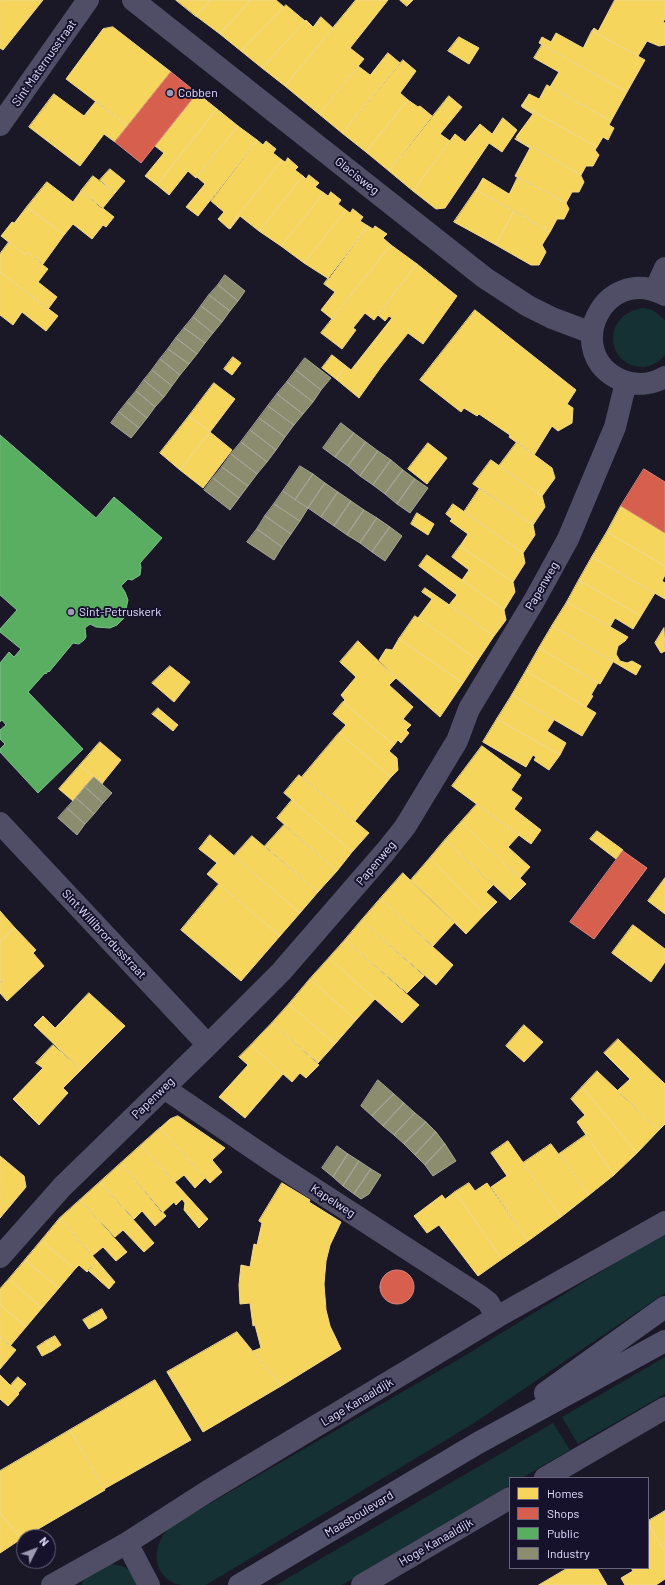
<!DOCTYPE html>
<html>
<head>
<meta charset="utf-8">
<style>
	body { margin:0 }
	#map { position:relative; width:665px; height:1585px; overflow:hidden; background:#1a1826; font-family:Barlow,sans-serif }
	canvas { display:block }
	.legend { position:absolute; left:509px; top:1477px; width:140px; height:92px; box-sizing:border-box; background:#17122c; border:1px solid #686480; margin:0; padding:5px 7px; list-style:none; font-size:12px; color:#e2defe }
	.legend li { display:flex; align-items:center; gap:8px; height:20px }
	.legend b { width:20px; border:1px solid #686480 }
	.north { position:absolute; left:16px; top:1529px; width:40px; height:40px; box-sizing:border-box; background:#17122c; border:1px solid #686480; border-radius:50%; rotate:48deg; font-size:11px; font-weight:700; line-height:16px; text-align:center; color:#e2defe }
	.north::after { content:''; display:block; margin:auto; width:14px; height:18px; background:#9c99b2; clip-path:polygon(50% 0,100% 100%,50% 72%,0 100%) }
</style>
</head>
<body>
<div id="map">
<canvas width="665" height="1585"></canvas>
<ul class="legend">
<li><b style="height:11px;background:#f6d55c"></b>Homes</li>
<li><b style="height:11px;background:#d6604d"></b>Shops</li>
<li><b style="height:11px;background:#5aae61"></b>Public</li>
<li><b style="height:11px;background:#8c8c6e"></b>Industry</li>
</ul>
<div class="north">N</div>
</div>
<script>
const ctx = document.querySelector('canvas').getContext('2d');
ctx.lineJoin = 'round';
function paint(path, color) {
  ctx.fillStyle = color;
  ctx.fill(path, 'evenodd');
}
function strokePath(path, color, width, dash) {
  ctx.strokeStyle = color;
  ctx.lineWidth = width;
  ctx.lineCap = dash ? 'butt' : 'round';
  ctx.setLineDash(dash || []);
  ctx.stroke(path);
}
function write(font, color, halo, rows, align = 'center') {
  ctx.font = font + ' Barlow,sans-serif';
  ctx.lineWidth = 4;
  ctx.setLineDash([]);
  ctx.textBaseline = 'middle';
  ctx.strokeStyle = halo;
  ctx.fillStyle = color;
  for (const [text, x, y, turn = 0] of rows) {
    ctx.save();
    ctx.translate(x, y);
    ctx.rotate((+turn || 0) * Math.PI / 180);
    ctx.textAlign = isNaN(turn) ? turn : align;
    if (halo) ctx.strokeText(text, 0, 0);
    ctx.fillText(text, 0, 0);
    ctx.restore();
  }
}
const green = new Path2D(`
	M644,308L654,311L665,320V355C660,362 652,366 644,367C605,367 601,313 644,308Z
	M665,1232V1293L474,1423L206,1585C198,1585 189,1585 181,1585C150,1578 151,1544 171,1526L461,1358Z
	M665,1357V1394L578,1444L562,1417Z
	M553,1423L570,1450L522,1478H510V1485L342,1585H276Z
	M110,1564C128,1566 131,1569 138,1585H82L83,1577Z`);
const homes = new Path2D(`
	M0,0H43L3,50L0,48Z
	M176,0H211L196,16Z
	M211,0H251L220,34L196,16Z
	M251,0H276L284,7L241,51L220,34Z
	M356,0H388L350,48L364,59L319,114L285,86Z
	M400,0H413L407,6Z
	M615,0H665V19L663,22L665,23V45L659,46L647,41L638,56L592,31L594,28L598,31Z
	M286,5L305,21L262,68L241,51Z
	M321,17L333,28L285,86L262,68L306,20L313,27Z
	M113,27L171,72L128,126L66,79L103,29Z
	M592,31L645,60L627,92L539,43L542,37L551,42L556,33L583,48Z
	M459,37L479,48L469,64L448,51Z
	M542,45L627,92L611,121L550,87L559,72L534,58Z
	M388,53L400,63L342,133L319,114L358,66L370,75Z
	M403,60L416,71L400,93L408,100L366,152L342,133Z
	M547,85L611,121L609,125L614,128L608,140L603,137L597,147L522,105L529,94L539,99Z
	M197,93L217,109L157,185L145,176L164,153L155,146Z
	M54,94L84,116L96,101L128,126L115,142L104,134L80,166L29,127Z
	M449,96L462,107L440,134L450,141L413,191L389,171Z
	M408,100L418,107L420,106L432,116L389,171L366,152Z
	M522,105L597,147L595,150L599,155L593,166H586L581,175L516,137L533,114L522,107Z
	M217,109L238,126L196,178L188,171L169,195L157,185Z
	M503,118L517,130L502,152L489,143L445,208L436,209L413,191L455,134L465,142L480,124L492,134Z
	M238,126L257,140L198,216L186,207L205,184L197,177Z
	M517,138L581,175V176L584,182L579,192H572L566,203L515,176L530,148L515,139Z
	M257,140L263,145L266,141L276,149L273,153L282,160L228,228L218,219L224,212L211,201Z
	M288,158L298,167L295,170L303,176L259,231L240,216L230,229L228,228L282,160L285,162Z
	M110,169L125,181L115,193L100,180Z
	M309,175L319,183L315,187L324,193L281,246L259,231L303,176L306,179Z
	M93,176L115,193L102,209L81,191Z
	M518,177L566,203L569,209L564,219H557L550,232L476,190L483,178L509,194Z
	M47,182L73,202L81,191L114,217L106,227L103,225L92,239L73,224L64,235L27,207Z
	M476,190L514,211L496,245L454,222Z
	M331,192L341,200L338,204L346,210L304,263L281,246L324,193L328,196Z
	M27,207L64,235L43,264L27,252L25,255L1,236L12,222L14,223Z
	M353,209L363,217L360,221L368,226L329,279L304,263L346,210L350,213Z
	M514,211L550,232L542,245L546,252L539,265H531L496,245Z
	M368,226L373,229L375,226L387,234L383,238L391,245L332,319L321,310L335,292L324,284Z
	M9,242L25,255L27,252L48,269L38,282L57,297L48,309L0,272V254Z
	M391,245L417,264L374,320L365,313L353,328L356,330L342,349L321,333Z
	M417,264L457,296L423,344L408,333L381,367L359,398L336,379L346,366L351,370L392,318L389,316L385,321L378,315Z
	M0,272L58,316L46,331L22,312L13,325L0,315Z
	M475,310L576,390L567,404L573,408L572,423L558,431L552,426L534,455L509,437L510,435L479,414L477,416L464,408L461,412L420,380Z
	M332,355L346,366L336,379L322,368Z
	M233,357L241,363L232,375L224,369Z
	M214,383L235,399L210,432L189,416Z
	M189,416L210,432L180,470L160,453Z
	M210,432L232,450L203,488L180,470Z
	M517,442L552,468L555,478L542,496L499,466Z
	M428,443L447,458L427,484L408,469Z
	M491,460L542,496L545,507L533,525L473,484Z
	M480,488L533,525L535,535L523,553L464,512Z
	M453,504L523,553L525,563L513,582L460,546L468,534L450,521L452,519L446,514Z
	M621,506L665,533V566L607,532Z
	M417,513L434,524L428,535L411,524Z
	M607,532L665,566V575L662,581L665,583V599L592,557Z
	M460,546L513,582L515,592L504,610L462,580L469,570L452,557Z
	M427,555L504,610L506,620L494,636L449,605L457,595L419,566Z
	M592,557L655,593L641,616L579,580Z
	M579,580L641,616L633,629L615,618L610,627L567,602Z
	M425,588L494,636L478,660L418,618L432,599L422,592Z
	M567,602L628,637L625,641L618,646L616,654L620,661L627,663L632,661L641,666L636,675L552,626Z
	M415,616L478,660L463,683L399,639Z
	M552,626L613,662L600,684L539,648Z
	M664,628L665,651L661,653L655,643Z
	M399,639L463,683L440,717L396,678L379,660L386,649L392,650Z
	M358,641L396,678L389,685L413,707L403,719L411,725L406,730L409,733L401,743L398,740L394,745L343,702L345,700L341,695L356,677L340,662Z
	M539,648L598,683L591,695L593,696L586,707L526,671Z
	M170,666L190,682L174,702L152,683Z
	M526,671L596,713L582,736L512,695Z
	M512,695L554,720L547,731L566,743L560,755L497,719Z
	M343,702L394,745L389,751L397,758L398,770L391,777L339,733L346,725L333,714Z
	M158,708L178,725L173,731L152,714Z
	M497,719L560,755L549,770L534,760L536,757L533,755L526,767L483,742Z
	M339,733L391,777L355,821L302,777Z
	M100,742L121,760L104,781L102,784L80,765Z
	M482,746L521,775L511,790L522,798L514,809L541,830L531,844L452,786Z
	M80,765L94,777L73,801L59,789Z
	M299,775L369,833L352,852L284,793Z
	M292,800L352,852L337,871L277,818Z
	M477,804L519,835L508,847L530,867L520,878L461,822Z
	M461,822L526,884L510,900L445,840Z
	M284,825L337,871L318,892L265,846Z
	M597,831L623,850L616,859L590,839Z
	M210,835L300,913L280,936L207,874L217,863L199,849Z
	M252,836L318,892L300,913L234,856Z
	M445,840L493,885L486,892L497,902L485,914L430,858Z
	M430,858L485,914L466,934L411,880Z
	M403,873L454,923L433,946L380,899Z
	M665,878V914L648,901Z
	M219,884L280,936L241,981L181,930Z
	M380,899L453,965L436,985L361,921Z
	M0,911L15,928L0,942Z
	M361,921L424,976L407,993L345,940Z
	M633,925L665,949V962L651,982L612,953Z
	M15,928L36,950L33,953L44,966L7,1001L0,993V983L4,980L0,982V942Z
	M345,940L419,1005L402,1023L329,958Z
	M329,958L375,999L356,1020L310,979Z
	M310,979L356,1020L335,1044L289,1004Z
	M89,993L125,1026L81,1070L34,1025L43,1016L55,1028Z
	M289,1004L335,1044L318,1063L272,1023Z
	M272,1023L319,1065L306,1078L300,1073L292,1082L251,1045Z
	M524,1025L543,1042L524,1062L506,1046Z
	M618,1039L665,1084V1124L659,1130L617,1091L630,1079L604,1053Z
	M53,1045L81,1070L63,1088L68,1093L39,1125L13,1099L43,1068L36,1063Z
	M251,1045L283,1074L245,1118L219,1097L248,1065L239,1057Z
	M597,1071L659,1130L637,1153L582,1087Z
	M582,1087L637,1153L614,1175L577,1122L585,1115L571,1099Z
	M178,1116L225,1148L212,1160L222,1172L210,1183L160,1128L170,1119Z
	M160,1128L205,1178L195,1188L184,1175L175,1182L141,1145Z
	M586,1135L614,1175L589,1195L559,1154Z
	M508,1141L561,1217L528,1241L491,1187L507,1176L491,1153Z
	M551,1144L589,1195L561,1217L523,1163Z
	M141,1145L208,1219L199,1228L184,1210L185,1203L182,1199L176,1205L174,1202L162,1213L121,1163Z
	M0,1156L24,1176L26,1187L0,1218Z
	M121,1163L166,1216L155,1226L142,1211L134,1219L100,1182Z
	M100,1182L154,1243L144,1252L123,1230L115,1237L80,1200Z
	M282,1183L310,1200L309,1202L341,1222L330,1245L326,1261L324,1284L326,1310L330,1326L341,1349L281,1386L253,1351L261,1348L255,1325L253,1326L250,1303L240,1304L239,1285L241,1265L250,1267L254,1244L257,1245L262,1223L259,1221Z
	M469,1183L475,1191L487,1183L528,1241L502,1259L455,1192Z
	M455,1192L502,1259L478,1276L439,1225L427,1233L414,1216L442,1195L445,1199Z
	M80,1200L127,1252L116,1261L103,1247L92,1256L60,1218Z
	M60,1218L97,1261L87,1272L79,1265L75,1269L41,1241Z
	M41,1241L75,1269L59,1288L25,1260Z
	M25,1260L59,1288L42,1308L9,1279Z
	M97,1261L115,1282L109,1289L88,1270Z
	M9,1279L42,1308L26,1327L0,1305V1289Z
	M0,1305L26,1327L10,1346L0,1337Z
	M102,1309L107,1318L98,1324L93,1314Z
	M93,1314L98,1324L89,1329L83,1320Z
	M237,1332L281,1386L203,1432L167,1372Z
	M55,1336L61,1345L52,1351L46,1341Z
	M0,1337L16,1350L0,1369Z
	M46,1341L52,1351L42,1356L37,1347Z
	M0,1375L19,1394L8,1406L0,1399Z
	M18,1377L26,1384L18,1393L11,1385Z
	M155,1380L191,1440L104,1489L70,1430Z
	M70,1430L105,1490L21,1539L0,1513V1471Z
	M665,1511V1552L648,1523V1521Z
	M0,1513L21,1539L0,1553Z
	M648,1523L665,1552V1579L656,1585H625L621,1578L633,1571L631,1568H648Z
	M568,1568H597L607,1585H539Z`);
const shops = new Path2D(`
	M171,72L197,93L141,163L115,142Z
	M644,469L665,482V533L621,506Z
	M623,851L647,868L594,939L570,922Z
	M380 1287a17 17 0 1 1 34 0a17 17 0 1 1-34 0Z`);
const public = new Path2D(`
	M0,435L96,518L114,497L162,538L140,563L141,567L140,575L132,580L128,579L121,586L125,592L128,600L124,618L117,625L110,628L96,627L90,624L85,628L86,637L84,640L79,644L73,643L49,672L48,671L46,674L45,673L28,692L83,749L38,793L0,752V749L5,744L0,739V730L6,725L2,720L0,722V663L9,652L14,657L21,649L0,632V629L17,610L0,595Z`);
const industry = new Path2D(`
	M225,275L245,291L238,301L218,285Z
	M218,285L238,301L230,311L209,295Z
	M209,295L230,311L222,322L201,306Z
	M201,306L222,322L213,333L193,317Z
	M193,317L213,333L205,343L184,328Z
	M184,328L205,343L197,354L176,338Z
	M176,338L197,354L189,364L168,349Z
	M168,349L189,364L180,375L160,359Z
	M305,358L331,378L321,390L296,370Z
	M160,359L180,375L172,386L152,370Z
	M152,370L172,386L164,397L144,380Z
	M296,370L321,390L313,402L287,382Z
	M144,380L164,397L155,407L136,391Z
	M287,382L313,402L303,414L277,394Z
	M136,391L155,407L147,418L127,402Z
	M277,394L303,414L294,425L268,406Z
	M127,402L147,418L139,428L119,412Z
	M268,406L294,425L285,437L259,418Z
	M119,412L139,428L131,438L111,423Z
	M259,418L285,437L276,450L250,430Z
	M341,423L354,433L335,457L323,448Z
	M250,430L276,450L267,462L241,442Z
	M354,433L366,442L348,466L335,457Z
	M241,442L267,462L257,474L231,454Z
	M366,442L378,451L360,476L348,466Z
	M378,451L391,460L373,485L360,476Z
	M231,454L257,474L248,486L222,467Z
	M391,460L403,470L385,494L373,485Z
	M300,466L313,474L295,500L283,491Z
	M222,467L248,486L239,498L213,478Z
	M403,470L415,479L397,504L385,494Z
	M313,474L325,483L308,508L295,500Z
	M213,478L239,498L230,510L204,490Z
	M415,479L428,488L410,513L397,504Z
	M325,483L338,492L321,517L308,508Z
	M283,491L308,508L300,521L274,504Z
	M338,492L351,501L334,526L321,517Z
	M351,501L364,510L347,535L334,526Z
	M274,504L300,521L291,534L265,516Z
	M364,510L377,518L360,543L347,535Z
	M265,516L291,534L282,547L257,529Z
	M377,518L390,527L372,552L360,543Z
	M390,527L402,536L385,561L372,552Z
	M257,529L282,547L274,560L247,542Z
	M94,777L112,793L103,803L85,787Z
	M85,787L103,803L94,814L76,798Z
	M76,798L94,814L85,824L67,808Z
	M67,808L85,824L77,835L58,818Z
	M378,1080L394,1094L372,1116L361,1106Z
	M394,1094L404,1103L383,1126L372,1116Z
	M404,1103L415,1113L394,1135L383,1126Z
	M415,1113L426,1122L404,1144L394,1135Z
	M426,1122L436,1132L415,1155L404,1144Z
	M436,1132L445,1144L425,1165L415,1155Z
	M445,1144L456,1161L433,1176L425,1165Z
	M337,1146L348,1154L333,1177L322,1168Z
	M348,1154L359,1161L343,1186L333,1177Z
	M359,1161L371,1169L354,1194L343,1186Z
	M371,1169L381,1175L369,1194L361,1199L354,1194Z`);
const street = new Path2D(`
	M133,0L485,278L528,306L552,318L592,333
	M0,125L88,0
	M655,290L665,268
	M665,295C603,262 561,354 621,380C635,386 651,385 665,377
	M0,823L208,1045
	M164,1088L276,1164L480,1296L488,1302L497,1317
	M0,1257L62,1187L208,1045L281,972L385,852L405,827L457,741L469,709L534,601L568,539L615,427L626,382
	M545,1478L665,1408
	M127,1543L149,1585
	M52,1585L127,1543L208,1491L497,1317L665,1222
	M362,1585L510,1498`);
const secondary = new Path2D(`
	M545,1393L665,1307
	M239,1585L478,1443L665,1341`);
const markers = [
	[170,93,4,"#9c99b2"],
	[71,612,4,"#9c99b2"]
];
const streetNames = [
	["Sint Maternusstraat",44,63,-55],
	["Glacisweg",357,176,38],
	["Papenweg",542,586,-60],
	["Papenweg",376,863,-50],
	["Sint Willibrordusstraat",104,934,47],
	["Papenweg",153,1098,-44],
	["Kapelweg",333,1201,33],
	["Lage Kanaaldijk",357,1402,-31],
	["Maasboulevard",359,1514,-31],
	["Hoge Kanaaldijk",436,1542,-30]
];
const poiNames = [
	["Cobben",178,93],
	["Sint-Petruskerk",79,612]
];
paint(green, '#163133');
paint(homes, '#f6d55c');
strokePath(homes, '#f0d88d', 1);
paint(shops, '#d6604d');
strokePath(shops, '#da8682', 1);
paint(public, '#5aae61');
strokePath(public, '#83bc90', 1);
paint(industry, '#8c8c6e');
strokePath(industry, '#a6a599', 1);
strokePath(street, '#4f4e66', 22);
strokePath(secondary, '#53526c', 22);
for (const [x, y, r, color] of markers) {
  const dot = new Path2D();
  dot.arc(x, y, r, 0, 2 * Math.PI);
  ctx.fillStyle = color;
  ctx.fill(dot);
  strokePath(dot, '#17122c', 1.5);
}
write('12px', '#e2defe', '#17122c', streetNames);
write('12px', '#e2defe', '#17122c', poiNames, 'left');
</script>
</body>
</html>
